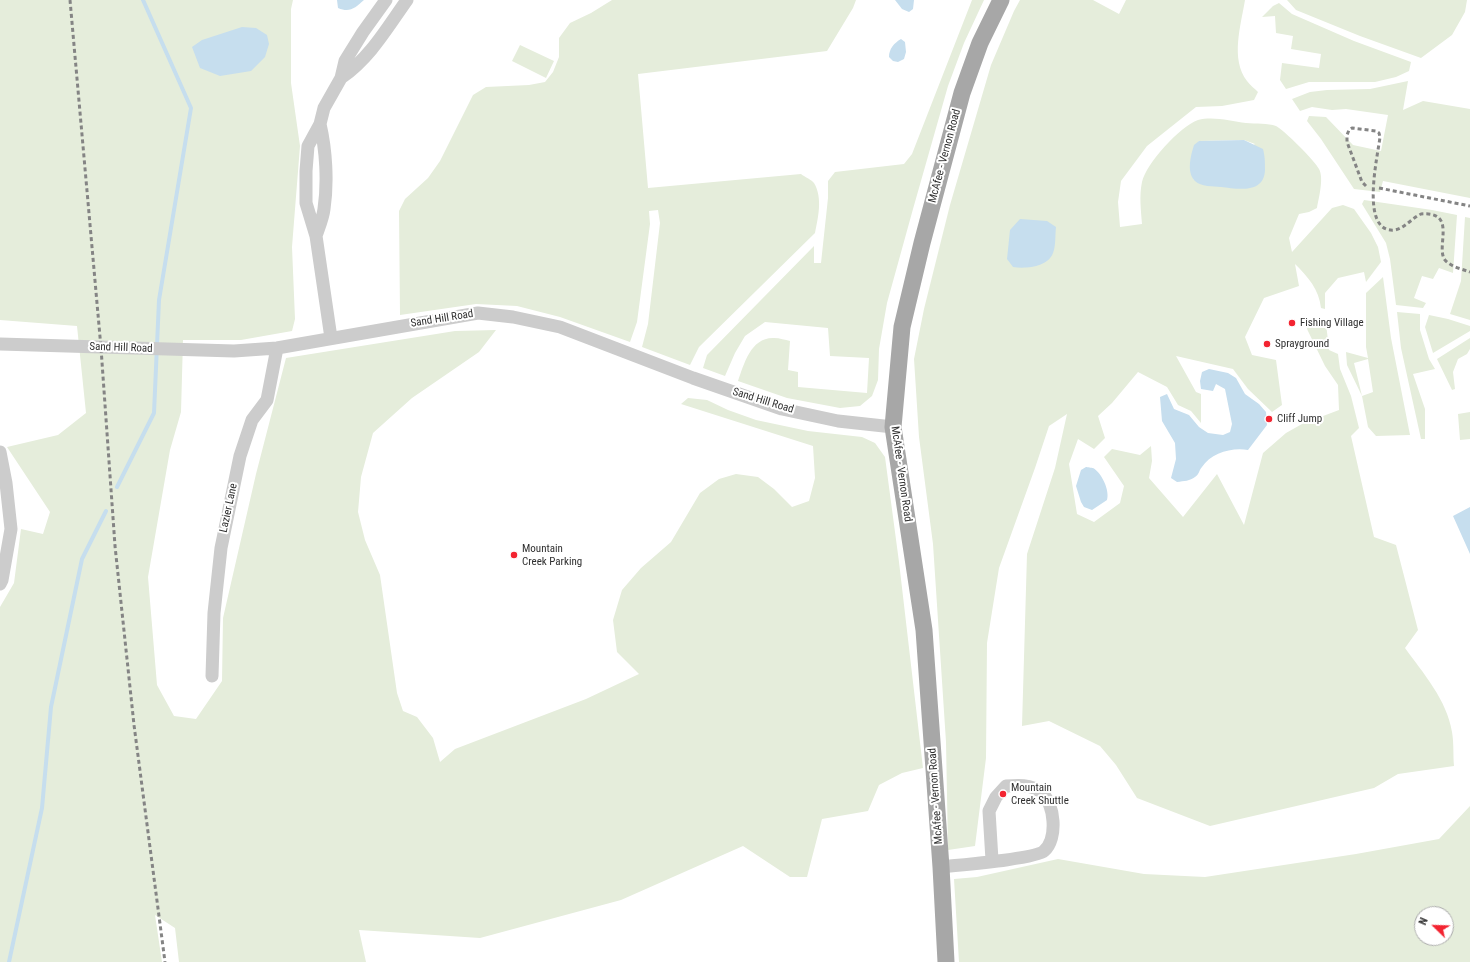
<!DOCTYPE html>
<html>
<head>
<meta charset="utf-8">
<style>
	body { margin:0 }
	#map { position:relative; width:1470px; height:962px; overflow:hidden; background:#fff; font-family:"Roboto Condensed",sans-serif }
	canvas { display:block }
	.north { position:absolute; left:1414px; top:906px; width:40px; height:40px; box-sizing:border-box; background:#fff; border:1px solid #acacac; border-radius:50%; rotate:293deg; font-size:11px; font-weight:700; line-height:16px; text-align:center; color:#2f2f2f }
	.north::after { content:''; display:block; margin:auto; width:14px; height:18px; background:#f32431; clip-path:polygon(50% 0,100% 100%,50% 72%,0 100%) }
</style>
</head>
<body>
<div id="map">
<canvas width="1470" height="962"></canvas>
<div class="north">N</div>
</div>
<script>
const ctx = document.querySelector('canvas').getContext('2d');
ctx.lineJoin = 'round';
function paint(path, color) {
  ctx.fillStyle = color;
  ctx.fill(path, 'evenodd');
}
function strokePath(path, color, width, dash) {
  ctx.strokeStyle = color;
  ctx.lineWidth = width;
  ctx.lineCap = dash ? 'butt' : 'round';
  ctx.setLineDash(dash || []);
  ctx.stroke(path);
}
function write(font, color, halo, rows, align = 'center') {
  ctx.font = font + ' "Roboto Condensed",sans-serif';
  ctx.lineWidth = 4;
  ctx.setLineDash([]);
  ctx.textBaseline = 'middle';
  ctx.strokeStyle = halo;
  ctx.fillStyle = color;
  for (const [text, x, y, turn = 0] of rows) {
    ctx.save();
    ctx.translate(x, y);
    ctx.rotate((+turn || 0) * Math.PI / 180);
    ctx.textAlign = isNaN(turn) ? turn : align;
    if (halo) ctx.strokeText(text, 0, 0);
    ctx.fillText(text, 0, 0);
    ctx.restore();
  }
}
const green = new Path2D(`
	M0,0H293L291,9V83L300,146L292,247L295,319L292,331L241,340H183L181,412L170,450L148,577L157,685L174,716L196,719L222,681L223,618L256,474L286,358L455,331L496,330L479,352L412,398L373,433L361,477L358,512L365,540L380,575L397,693L403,711L417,717L433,738L440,762L455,749L586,699L639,674L617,652L613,620L622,590L641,568L671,542L700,493L719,479L736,474L758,477L774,489L792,507L809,501L815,478L813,446L681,404L688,398L707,400L728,410L756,420L808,431L862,437L875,443L885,457L899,562L923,768L902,773L879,785L868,811L822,819L807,877H790L743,846L621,900L480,938L359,930L366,962H179L175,928L155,915L162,962H0V607L14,583L21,529L43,534L50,512L7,447L58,435L86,413L77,326L0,320Z
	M612,0H856L853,8L827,51L638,74L648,188L801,174C805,177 812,180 814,183C823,198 818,218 815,233L699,347L690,365L642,347L648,324L660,223L658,210L649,211L650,224L637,322L630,342L560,317L517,306L476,304L400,315L399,211L405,199L428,178L440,161L473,95L486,87L529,85L545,82L553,72L559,57V38L570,23L591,13Z
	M972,0H984L964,43L948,86L913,209L887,303L879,349L878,380L872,396L860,406L840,408L787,398L738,381C744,364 751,337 774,338C780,338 785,340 790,341L788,370L798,372V387L867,393L869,358L830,356L828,328L765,322L745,336L735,353L725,376L703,368L707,355L814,246V263H821L828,198V181L835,172L904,164L912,154Z
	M1020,0H1093L1119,14L1126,0H1245C1241,25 1230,59 1247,81C1250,85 1255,89 1258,92L1254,100L1222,106L1196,107L1147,146L1121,181L1118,202L1120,227L1142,224C1141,210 1139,196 1142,182C1146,164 1180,126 1198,120C1213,116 1231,121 1246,123C1256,124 1268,123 1276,126C1283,129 1316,162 1319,169C1324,178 1319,197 1317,208L1309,212L1299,214L1289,238L1292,252L1332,208L1343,205L1354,209L1371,233L1378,247L1381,262L1366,282L1364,272L1338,278L1325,293V309L1321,308C1319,289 1308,277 1295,264L1299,286L1264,298L1245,337L1252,355L1276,360L1282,405L1272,412L1248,389L1233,369L1176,356L1196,392L1201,394V423L1191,411L1178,405L1167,387L1138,372L1112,403L1098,416L1105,438L1094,449L1078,439L1069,464L1077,514L1094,522L1120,503L1124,486L1104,457L1112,449L1140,455L1151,446L1152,461L1149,478L1183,517L1217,474L1244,525L1263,453L1286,433L1302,424L1339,410L1338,385L1325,366L1307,329L1308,324L1312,322L1326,323L1329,350L1338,354L1340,369L1351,396L1359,428L1351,436L1374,537L1396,545L1418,630L1405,648C1423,673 1447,700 1452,732C1454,743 1453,755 1454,766L1398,774L1374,788L1210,826L1137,798L1116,765L1100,746L1049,721L1022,726L1027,554L1055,468L1067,414L1049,426L1035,468L999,568L987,643L986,758L975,846L948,850L946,742L933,544L919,437L914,359L924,309L950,205L991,65L1014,11ZM1244,140L1255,144L1194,180L1190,168L1199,141Z
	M1287,0H1467L1465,12L1452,35L1421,58L1360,36L1296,10Z
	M1279,3L1292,14L1354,41L1411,62L1409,71L1396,77L1375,82H1309L1286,89L1280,80L1282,63L1319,68L1321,54L1291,49L1293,36L1276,33L1275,16L1262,17L1273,6Z
	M520,45L554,61L546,78L512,61Z
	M1408,81L1403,110L1423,101L1470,109V198L1383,181L1380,192L1354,189L1321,139L1307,121L1309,116L1326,117L1353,145L1381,151L1388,115L1346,109L1332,110L1312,107L1300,111L1292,99L1310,92L1327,90L1370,89Z
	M1364,200L1432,210L1457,215L1453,273L1439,268L1433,279L1422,276L1414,298L1426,303L1423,308L1396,305L1390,259L1386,243L1362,204Z
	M1465,217L1470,218V320L1450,314L1461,281Z
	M1383,277L1391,338L1410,435L1376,436L1368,427L1362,396L1347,365L1346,352L1368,358L1366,347V293ZM1368,359L1373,392L1362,396L1354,363Z
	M1397,312L1420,314V330L1429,359L1435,369L1413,374L1425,409V439H1421L1401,348Z
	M1429,315L1448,319L1470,326V331L1433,353L1425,327Z
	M1470,338V349L1467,354L1458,359L1453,372L1455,389L1452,390L1437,359Z
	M1470,412V439L1460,440L1458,414Z
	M1470,806V962H959L954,879L977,877L1058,859L1144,874L1205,877L1356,854L1439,839ZM1422,914H1446V938H1422Z`);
const water = new Path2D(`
	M337,0H364C355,8 350,13 338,8Z
	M895,0H914L913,9L909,12L902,9Z
	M242,27L256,28L267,35L269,44L265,57L251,71L220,76L200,68L192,47L202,40Z
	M901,39L905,42L906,52L904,59L898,62L893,61L889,57C889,49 894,43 901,39Z
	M1244,140L1263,149C1265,157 1265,162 1265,170C1264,194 1238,189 1221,187C1213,186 1201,187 1195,181C1186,172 1191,155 1194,145L1199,141Z
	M1020,219L1047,221L1056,227C1055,235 1056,246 1053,253C1048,267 1026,269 1013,267L1007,259L1010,230Z
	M1209,369L1228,373L1236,378L1245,394L1259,404L1266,412L1267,425L1248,450C1232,447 1211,453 1202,467C1199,470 1199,475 1195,477C1190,481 1184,481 1177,482L1171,478L1176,459L1175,443L1162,421L1160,397L1167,394L1174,409L1189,415L1199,427L1208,433L1223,435L1230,432L1232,424L1225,389L1216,384L1213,391L1201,389L1200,381L1202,372Z
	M1086,467C1087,467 1092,468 1093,468C1102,473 1110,491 1107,500L1092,510L1084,507L1081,502L1076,486L1081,470Z
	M1470,507V554L1453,516Z`);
const stream = new Path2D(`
	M117,487L154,413L159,300L191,108L143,0
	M9,962L42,808L51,707L82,559L106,511`);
const minor = new Path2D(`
	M341,78C370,58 387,28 407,0
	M316,236C319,227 323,218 324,209C328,182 326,150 320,124
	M331,338L316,236L306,203V171L308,146L320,124L324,108L341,78L345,61L363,32L386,0
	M0,344L234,351L277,348L478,313L513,317L560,327L693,378L782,409L838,421L893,427
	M0,452L6,483L11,529L2,580L0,584
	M212,676L214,613L221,548L240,456L252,420L267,400L277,348
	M941,867C958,865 1035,859 1044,851C1058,839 1055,803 1041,792C1030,784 1018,785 1006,786L996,797L989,811L992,860`);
const major = new Path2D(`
	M946,962L941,867L924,630L893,427L902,327L922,243L962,93L980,43L1001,0`);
const rail = new Path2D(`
	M70,0L101,348L115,546L134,725L165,962
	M1366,186L1362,182L1347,142V135L1349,130L1352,128L1376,131L1379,133L1380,137C1378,155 1359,234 1395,230C1405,228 1412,218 1421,214C1458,211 1435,247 1445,260C1451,267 1462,269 1470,272
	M1379,188L1470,206`);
const markers = [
	[1292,323,4,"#f32431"],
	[1267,344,4,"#f32431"],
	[1269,419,4,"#f32431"],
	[514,555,4,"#f32431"],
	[1003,794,4,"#f32431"]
];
const streetNames = [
	["McAfee - Vernon Road",945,156,-75],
	["Sand Hill Road",442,319,-9],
	["Sand Hill Road",121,348,2],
	["Sand Hill Road",763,401,17],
	["McAfee - Vernon Road",901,474,82],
	["Lazier Lane",229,508,-78],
	["McAfee - Vernon Road",936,796,-94]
];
const poiNames = [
	["Fishing Village",1300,323],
	["Sprayground",1275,344],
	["Cliff Jump",1277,419],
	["Mountain",522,549],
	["Creek Parking",522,562],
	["Mountain",1011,788],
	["Creek Shuttle",1011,801]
];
paint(green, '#e5eddb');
paint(water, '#c6deee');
strokePath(stream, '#c6deee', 4);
strokePath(minor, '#ccc', 13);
strokePath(major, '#a7a7a7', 17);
strokePath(rail, '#848484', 3, [4, 3]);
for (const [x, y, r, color] of markers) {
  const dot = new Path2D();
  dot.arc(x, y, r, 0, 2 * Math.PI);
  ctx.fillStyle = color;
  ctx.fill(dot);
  strokePath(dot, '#fff', 1.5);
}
write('11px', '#2f2f2f', '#fff', streetNames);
write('11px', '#2f2f2f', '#fff', poiNames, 'left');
</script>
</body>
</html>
